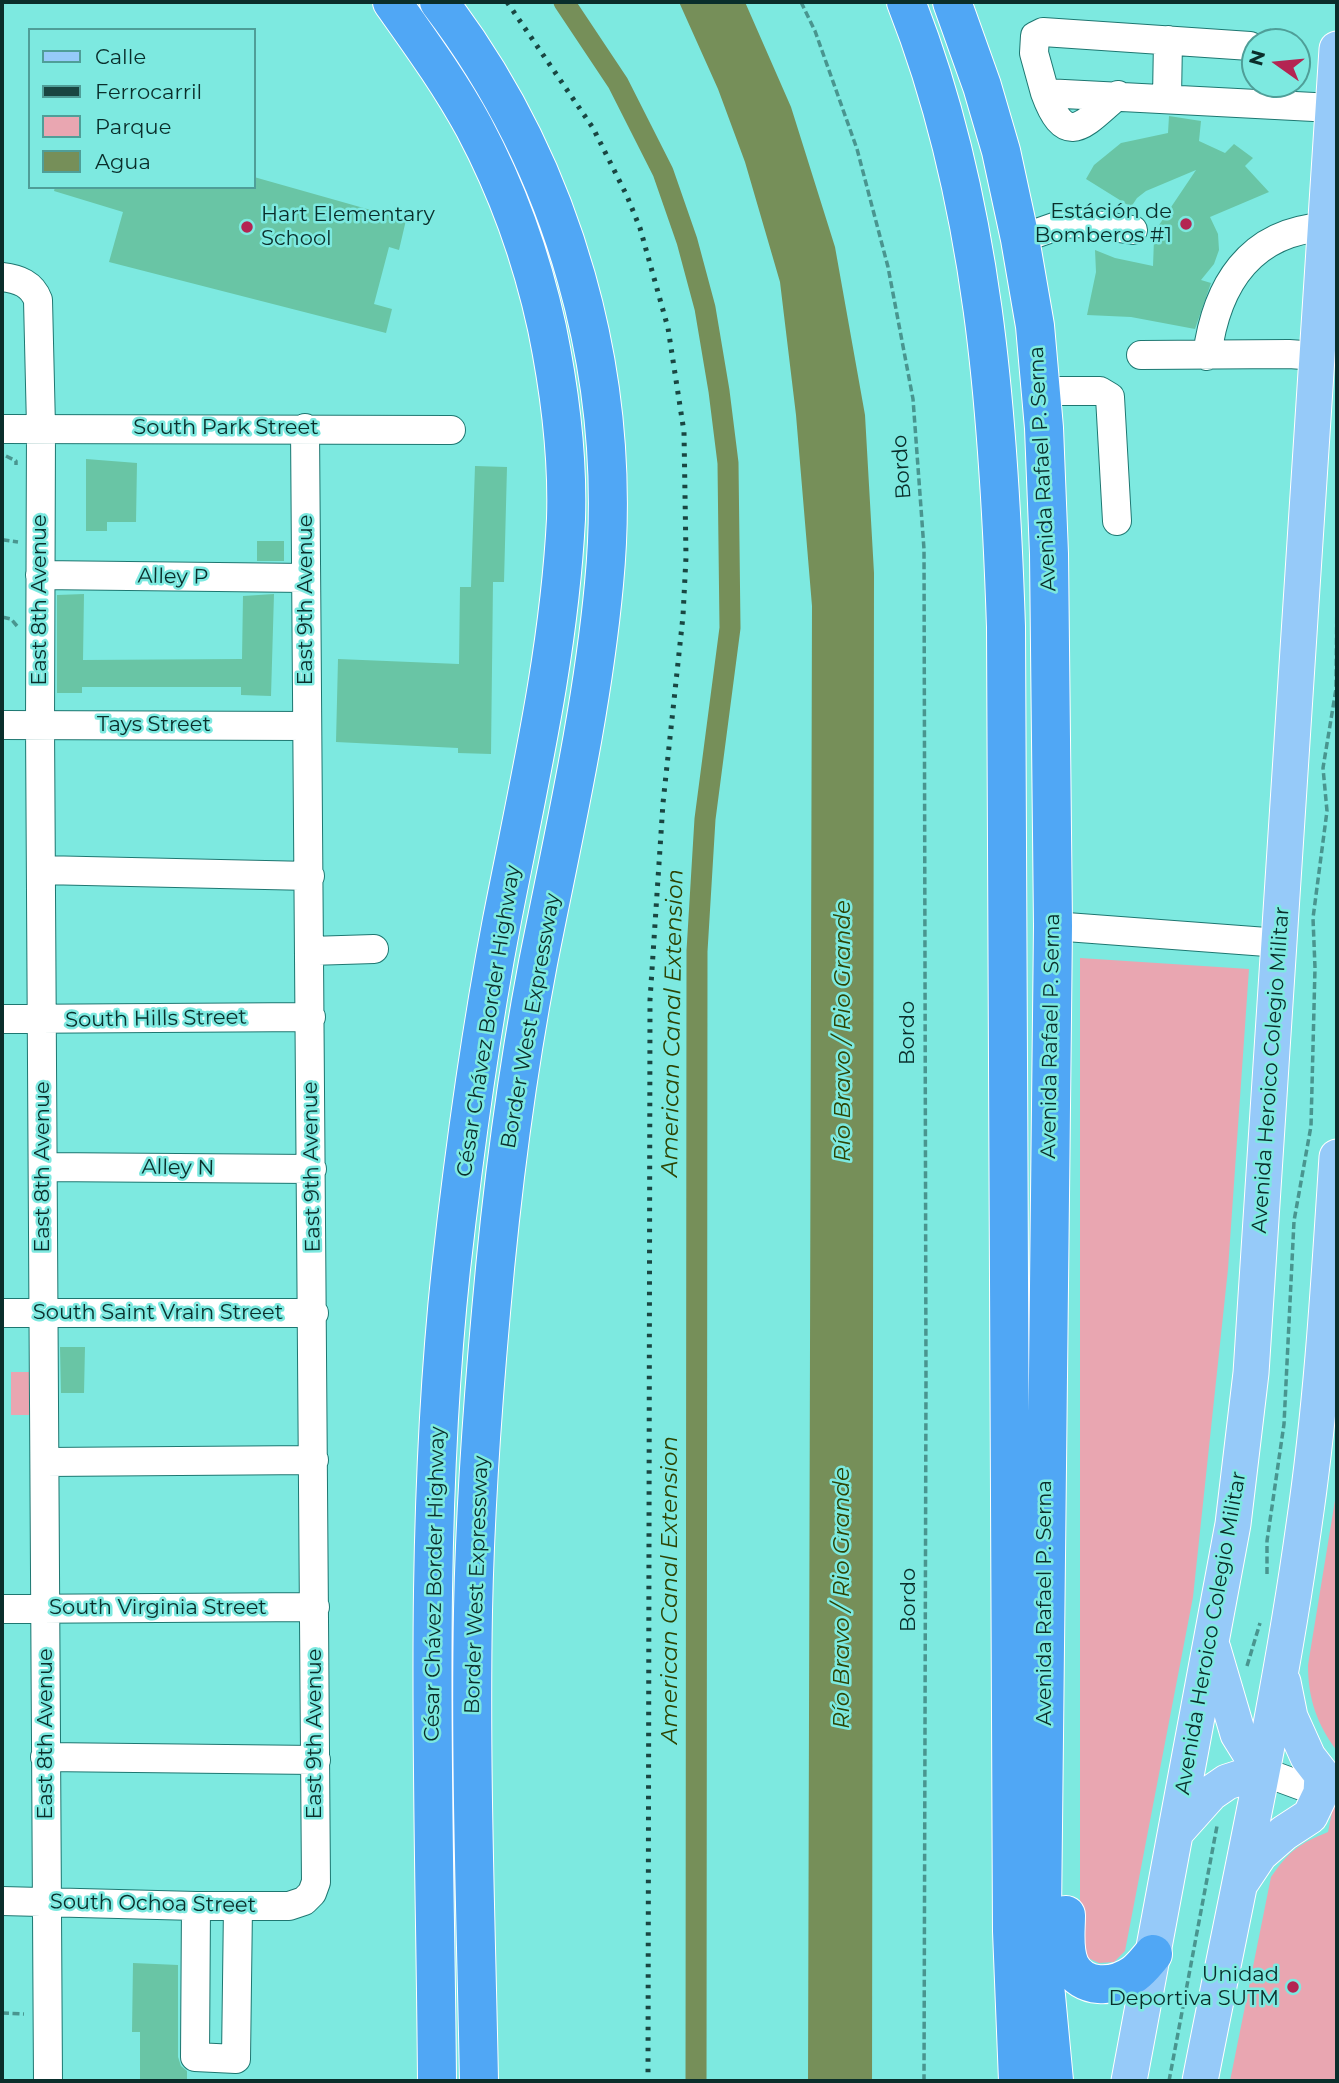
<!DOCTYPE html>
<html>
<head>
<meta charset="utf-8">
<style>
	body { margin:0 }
	#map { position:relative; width:1339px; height:2083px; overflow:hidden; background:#7de9e0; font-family:Montserrat,sans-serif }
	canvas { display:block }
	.frame { position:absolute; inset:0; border:4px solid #0a2e2b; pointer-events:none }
	.legend { position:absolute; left:28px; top:28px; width:228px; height:161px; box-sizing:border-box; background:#7de9e0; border:2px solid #4f9e98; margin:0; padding:9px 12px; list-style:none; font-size:21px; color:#0a2e2b }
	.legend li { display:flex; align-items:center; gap:14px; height:35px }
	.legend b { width:35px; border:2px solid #4f9e98 }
	.north { position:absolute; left:1241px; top:28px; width:70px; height:70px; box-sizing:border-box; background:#7de9e0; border:2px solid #4f9e98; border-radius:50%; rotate:285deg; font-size:19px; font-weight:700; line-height:28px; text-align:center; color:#0a2e2b }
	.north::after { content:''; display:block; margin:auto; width:24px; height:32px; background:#b42452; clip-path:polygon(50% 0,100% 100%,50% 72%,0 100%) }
</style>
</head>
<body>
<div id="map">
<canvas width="1339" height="2083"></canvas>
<div class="frame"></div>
<ul class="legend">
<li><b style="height:9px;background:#96caf9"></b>Calle</li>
<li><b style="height:9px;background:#194642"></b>Ferrocarril</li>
<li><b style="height:19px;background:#e9a6b1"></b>Parque</li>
<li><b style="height:19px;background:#768f59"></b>Agua</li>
</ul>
<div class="north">N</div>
</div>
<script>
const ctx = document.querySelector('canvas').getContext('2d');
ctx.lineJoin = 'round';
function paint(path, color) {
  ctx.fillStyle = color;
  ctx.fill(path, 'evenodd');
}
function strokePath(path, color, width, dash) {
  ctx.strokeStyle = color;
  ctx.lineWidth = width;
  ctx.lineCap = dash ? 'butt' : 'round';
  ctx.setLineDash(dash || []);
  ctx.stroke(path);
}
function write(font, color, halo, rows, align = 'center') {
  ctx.font = font + ' Montserrat,sans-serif';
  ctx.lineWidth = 5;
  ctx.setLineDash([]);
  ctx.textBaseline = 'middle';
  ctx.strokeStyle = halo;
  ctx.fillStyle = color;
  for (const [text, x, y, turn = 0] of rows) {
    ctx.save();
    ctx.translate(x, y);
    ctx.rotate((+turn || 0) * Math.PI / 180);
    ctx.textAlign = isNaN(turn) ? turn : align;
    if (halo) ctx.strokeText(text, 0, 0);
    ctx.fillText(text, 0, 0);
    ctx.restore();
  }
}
const green = new Path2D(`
	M1080,958L1249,969L1228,1269L1193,1597L1125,1951L1114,1962L1099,1963L1086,1957L1080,1941Z
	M11,1372H33V1415H11Z
	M1337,1488V1751C1317,1724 1308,1699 1308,1665Z
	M1337,1787V2081H1230L1271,1877C1290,1850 1299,1844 1328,1832Z`);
const water = new Path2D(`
	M679,2H745L791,107L835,247L865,415L874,573L872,2081H808L812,606L796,415L780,282L745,162L718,89Z`);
const canal = new Path2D(`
	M564,2L618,83L663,172L687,241L705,308L719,391L728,463L730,628L705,819L697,951L696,2081`);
const building = new Path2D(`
	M1169,116L1201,121L1199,141L1225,153L1234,144L1253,158L1245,166L1269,192L1210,217L1218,234L1219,250L1214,264L1201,280L1211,283L1195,329L1131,317L1087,315L1096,272L1095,250L1115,258L1153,266L1154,239L1157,228L1196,170L1146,191L1137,198L1131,207L1086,179L1094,165L1121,143L1168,133Z
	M254,177L406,220L399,250L389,247L374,304L392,309L386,333L109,262L123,212L54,191L55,187H254Z
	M86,459L137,463L136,522H107V531H86Z
	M475,466L507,467L504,582H493L491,754L458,753V748L336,742L338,659L459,664L460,587H471Z
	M257,541H284V561H257Z
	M84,594L83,660L242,659L243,596L274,594L271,696L241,695V687H82V693H57V595Z
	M60,1347H85L84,1393H61Z
	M133,1963L178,1965V2057L181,2066L187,2071V2081H140V2032H132Z`);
const path = new Path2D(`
	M801,2L815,31L857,149L888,267L913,399L924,549L926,1381L924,2081
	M6,456L16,461V465
	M17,626L11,619L2,617V543L4,540L18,542
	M1267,1574V1541L1284,1424L1294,1221L1311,1126L1315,968L1313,918L1327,811L1323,768L1336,689L1337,591
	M1247,1666L1260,1623
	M2,2013L24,2014
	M1169,2081L1217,1826`);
const minor = new Path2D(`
	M1250,46L1043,32L1035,36L1034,53L1045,93L1333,108
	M1045,93C1066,151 1085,123 1118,95
	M1167,98L1168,40
	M1020,239L1063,224L1082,223L1133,230
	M2,277C19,279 32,284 38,300L41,427L40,724L48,2081
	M1141,355L1289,354L1317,356
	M1207,356C1216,286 1249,232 1324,227
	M1041,391H1100L1110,397L1117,521
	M2,429L451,430
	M40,575L306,578
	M2,725L307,726
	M41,870L310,876
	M1053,926L1280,943
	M310,951L374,949
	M2,1019L311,1017
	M43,1167L312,1169
	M2,1313H314
	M45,1462L314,1460
	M2,1609L315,1607
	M45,1757L316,1760
	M1261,1771L1321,1793
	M2,1901L196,1906H289L304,1901L312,1893L316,1882L305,428
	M196,1906L195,2057L236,2059L238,1906`);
const major = new Path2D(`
	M1177,1831L1211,1793L1227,1782L1261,1771L1238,1734L1213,1649
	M1242,1881L1260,1854L1284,1833L1310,1816L1321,1793L1322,1775L1308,1757L1290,1717L1283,1682
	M1129,2081L1233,1524L1251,1373L1337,49
	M1200,2081C1236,1896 1278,1712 1304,1525C1322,1403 1329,1280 1337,1157`);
const highway = new Path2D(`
	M392,2C421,43 450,83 474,127C507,189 532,259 547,328C559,387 568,458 566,519C559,655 528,787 502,920C480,1035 464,1153 451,1269C422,1540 435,1810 437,2081
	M439,2C565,167 624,377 604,584C592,712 563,837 538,963C516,1078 501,1196 491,1312C482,1412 475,1512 473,1611C470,1768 476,1925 479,2081
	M906,2C984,200 999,416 1006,627L1012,1931L1018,2081
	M952,2L982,86L1001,151L1020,239L1035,326L1044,428L1049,554L1053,926L1042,1915L1045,1985L1054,2081
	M1066,1915C1066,1931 1063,1950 1070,1965C1082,1990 1114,1988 1134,1974C1141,1969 1147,1961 1153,1954`);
const rail = new Path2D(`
	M507,2L593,128L627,196L640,228L668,328L684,432L686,557L683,616L663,803L650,1000L648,2081`);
const markers = [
	[1186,224,7,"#b42452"],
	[247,227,7,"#b42452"],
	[1293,1987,7,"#b42452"]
];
const poiNames = [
	["Estáción de",1172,212],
	["Bomberos #1",1172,236],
	["Hart Elementary",261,215,"left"],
	["School",261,239,"left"],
	["Unidad",1279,1975],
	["Deportiva SUTM",1279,1999]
];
const streetNames = [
	["South Park Street",226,428],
	["Bordo",902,467,-94],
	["Avenida Rafael P. Serna",1043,469,-93],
	["Alley P",173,577,1],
	["East 8th Avenue",40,600,-90],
	["East 9th Avenue",306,600,-90],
	["Tays Street",154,725],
	["South Hills Street",156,1019,-1],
	["César Chávez Border Highway",489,1021,-81],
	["Border West Expressway",531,1021,-80],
	["Bordo",908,1033,-90],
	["Avenida Rafael P. Serna",1051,1036,-89],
	["Avenida Heroico Colegio Militar",1271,1070,-86],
	["East 8th Avenue",43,1167,-90],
	["East 9th Avenue",312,1167,-91],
	["Alley N",178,1168,1],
	["South Saint Vrain Street",158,1313],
	["César Chávez Border Highway",435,1584,-89],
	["Border West Expressway",477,1585,-88],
	["Bordo",909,1600,-90],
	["Avenida Rafael P. Serna",1045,1603,-90],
	["South Virginia Street",158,1608],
	["Avenida Heroico Colegio Militar",1211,1633,-80],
	["East 8th Avenue",46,1734,-90],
	["East 9th Avenue",315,1734,-90],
	["South Ochoa Street",153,1904,1]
];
const waterNames = [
	["American Canal Extension",673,1023,-89],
	["Río Bravo / Rio Grande",843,1031,-90],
	["American Canal Extension",670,1590,-90],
	["Río Bravo / Rio Grande",842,1598,-90]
];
paint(green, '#e9a6b1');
paint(water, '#768f59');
strokePath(canal, '#768f59', 21);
paint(building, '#69c5a5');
strokePath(minor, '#1e7771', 30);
strokePath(major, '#fff', 37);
strokePath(highway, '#fff', 40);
strokePath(path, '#49958f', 3.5, [7, 3.5]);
strokePath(minor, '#fff', 28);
strokePath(major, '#96caf9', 35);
strokePath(highway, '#50a7f5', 38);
strokePath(rail, '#194642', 5, [3.5, 7]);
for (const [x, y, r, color] of markers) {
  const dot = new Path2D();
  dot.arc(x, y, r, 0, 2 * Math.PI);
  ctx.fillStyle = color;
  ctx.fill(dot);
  strokePath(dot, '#7de9e0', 2.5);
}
write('21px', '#0a2e2b', '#7de9e0', poiNames, 'right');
write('21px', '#0a2e2b', '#7de9e0', streetNames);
write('italic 23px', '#2d4404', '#7de9e0', waterNames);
</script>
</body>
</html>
